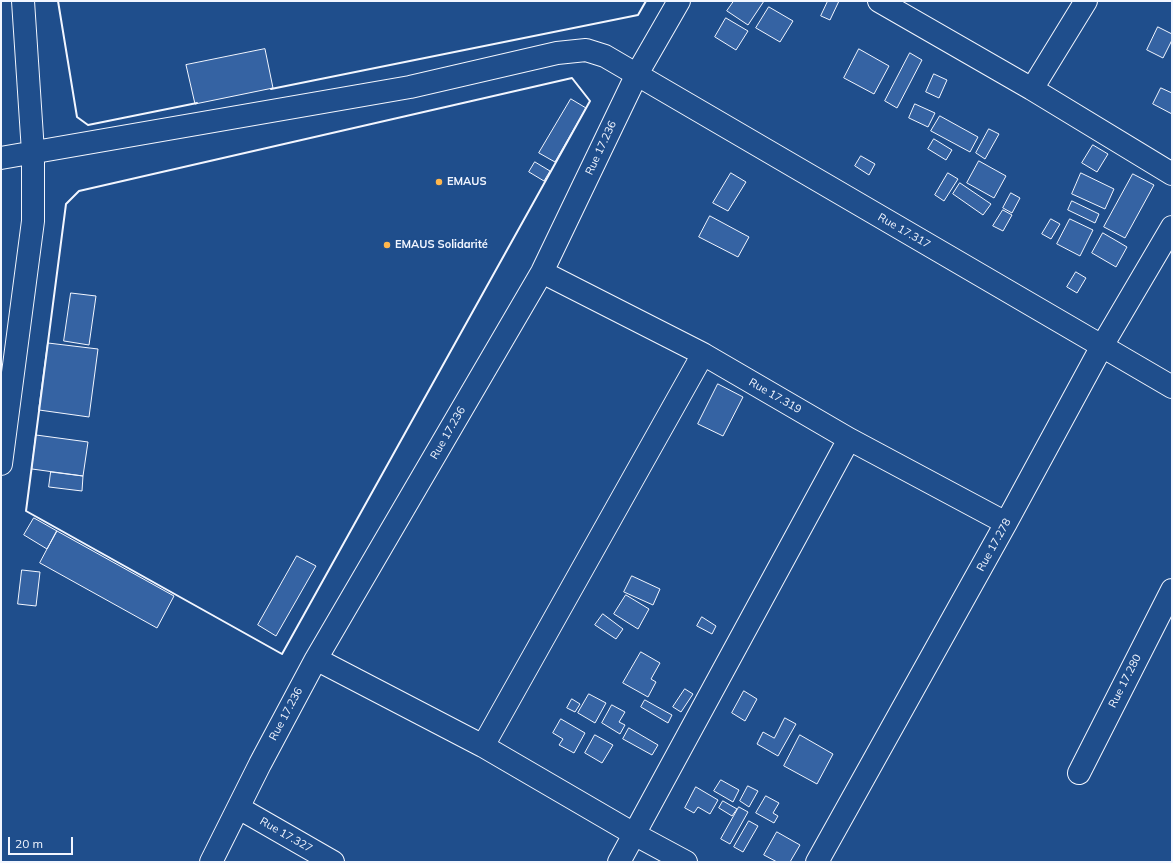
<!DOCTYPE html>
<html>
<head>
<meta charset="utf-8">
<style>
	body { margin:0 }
	#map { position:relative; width:1173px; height:863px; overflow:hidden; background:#1f4e8c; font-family:Mulish,sans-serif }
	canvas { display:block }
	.frame { position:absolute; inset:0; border:2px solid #f2f6ff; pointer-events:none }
	.scale { position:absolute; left:8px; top:837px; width:65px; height:18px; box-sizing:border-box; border:2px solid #f2f6ff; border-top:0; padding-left:5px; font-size:12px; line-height:14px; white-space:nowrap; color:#f2f6ff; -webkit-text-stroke:3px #1f4e8c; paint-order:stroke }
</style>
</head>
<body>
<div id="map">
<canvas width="1173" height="863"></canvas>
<div class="frame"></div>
<div class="scale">20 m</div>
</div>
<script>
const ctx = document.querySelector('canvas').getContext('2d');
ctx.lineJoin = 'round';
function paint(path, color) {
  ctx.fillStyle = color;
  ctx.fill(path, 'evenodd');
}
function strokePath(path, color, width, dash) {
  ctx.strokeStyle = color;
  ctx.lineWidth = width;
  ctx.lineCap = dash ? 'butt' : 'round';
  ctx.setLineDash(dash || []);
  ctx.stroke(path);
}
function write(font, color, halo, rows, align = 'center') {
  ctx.font = font + ' Mulish,sans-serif';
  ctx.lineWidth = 3;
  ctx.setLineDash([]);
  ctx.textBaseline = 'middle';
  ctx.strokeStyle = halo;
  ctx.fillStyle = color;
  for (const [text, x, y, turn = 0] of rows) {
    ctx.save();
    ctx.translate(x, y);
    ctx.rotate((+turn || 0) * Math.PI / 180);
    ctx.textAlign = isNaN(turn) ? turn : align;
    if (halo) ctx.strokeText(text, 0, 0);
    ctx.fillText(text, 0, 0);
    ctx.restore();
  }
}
const building = new Path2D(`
	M734,1H764L748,25L727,11Z
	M828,1H839L830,20L821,16Z
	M769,7L793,21L780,42L756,28Z
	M726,18L748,31L736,50L715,37Z
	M1158,27L1172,34V40L1163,58L1147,50Z
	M265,49L273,88L195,104L186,65Z
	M859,49L889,66L874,94L844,78Z
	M910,53L922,60L897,108L885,101Z
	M934,74L947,80L939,98L926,92Z
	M1161,88L1172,93V114L1153,104Z
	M571,99L586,108L555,162L539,153Z
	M915,104L935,113L928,127L909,118Z
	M940,116L978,137L970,152L931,131Z
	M989,129L999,134L985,159L976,153Z
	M934,139L952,150L946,160L928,149Z
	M1093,145L1108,154L1097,172L1082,163Z
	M861,156L875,164L869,175L855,166Z
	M979,161L1006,176L994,198L967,183Z
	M535,162L550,171L544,181L529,172Z
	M731,173L746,182L728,211L713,203Z
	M948,173L958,179L944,201L935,195Z
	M1081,173L1114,189L1105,209L1072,194Z
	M1133,174L1154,185L1125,238L1104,227Z
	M960,183L991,204L983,215L953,194Z
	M1011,193L1020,198L1012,213L1003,208Z
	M1072,201L1099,214L1095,223L1068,210Z
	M1003,210L1012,215L1003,231L993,226Z
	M710,216L749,237L738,257L699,237Z
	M1051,219L1060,224L1051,239L1042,234Z
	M1070,219L1093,230L1080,256L1057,244Z
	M1103,233L1127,247L1116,267L1092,253Z
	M1076,272L1086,278L1077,293L1067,287Z
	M71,293L96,296L89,345L64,341Z
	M48,343L98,349L89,417L39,410Z
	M718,384L743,397L723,436L698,424Z
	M36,435L88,442L83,476L32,469Z
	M51,472L83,476L82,491L49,487Z
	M34,518L57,531L47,549L24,535Z
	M57,531L174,596L157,628L40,563Z
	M297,556L316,566L276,636L258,625Z
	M22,570L40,572L36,606L18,604Z
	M632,576L660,589L653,605L624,592Z
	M626,595L649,609L638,629L614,614Z
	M603,614L623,629L616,639L595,625Z
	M702,617L716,626L712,634L697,626Z
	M641,652L660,663L651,679L656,682L648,697L623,683Z
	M685,689L693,694L681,712L673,707Z
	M744,691L757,699L745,721L732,713Z
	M589,694L606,703L595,723L578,713Z
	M572,699L580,704L575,712L567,708Z
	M645,700L672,715L668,723L641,707Z
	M612,705L625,712L619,722L625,725L620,734L602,723Z
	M785,718L796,724L778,756L757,744L763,732L774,738Z
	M561,719L585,733L574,753L559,745L563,739L553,733Z
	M629,728L658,745L652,755L623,739Z
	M595,735L613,745L602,763L585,753Z
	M800,735L833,754L817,784L784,766Z
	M721,780L739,790L733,802L714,791Z
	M748,786L758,791L749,807L740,801Z
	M696,787L718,800L710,814L698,807L694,813L685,808Z
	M766,796L779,803L773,813L778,816L774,823L756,813Z
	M723,801L737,809L732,816L719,808Z
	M739,807L748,812L730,844L721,839Z
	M749,821L758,826L743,852L734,847Z
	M777,832L800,845L790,862H777L764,855Z`);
const minor = new Path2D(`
	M879,1L1032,89L1172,174
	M1032,89L1086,1
	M1,158L410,87L557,53L586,50L605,56L1172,387
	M542,272L703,354L849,439L1006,523
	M1,464L33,221V152L23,1
	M316,659L483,746L634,834L686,862
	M483,746L703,354
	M1079,773L1172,590
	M239,808L333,862
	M211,862L260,764L316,659L542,272L637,74L679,1
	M619,862L849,439
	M817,862L1006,523L1102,346L1172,227`);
const wall = new Path2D(`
	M58,1L77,117L88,125L197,103
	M572,78L590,101L282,654L26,511L66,204L79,191Z
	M271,89L638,15L646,1`);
const markers = [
	[439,182,4,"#ffb74d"],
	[387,245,4,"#ffb74d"]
];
const streetNames = [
	["Rue 17.236",601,148,-65],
	["Rue 17.317",904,231,30],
	["Rue 17.319",775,396,30],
	["Rue 17.236",448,433,-60],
	["Rue 17.278",994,545,-61],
	["Rue 17.280",1125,681,-63],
	["Rue 17.236",286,714,-62],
	["Rue 17.327",286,835,30]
];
const poiNames = [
	["EMAUS",447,182],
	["EMAUS Solidarité",395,245]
];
paint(building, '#3563a3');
strokePath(building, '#f2f6ff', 1);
strokePath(minor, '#f2f6ff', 24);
strokePath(minor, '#1f4e8c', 22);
strokePath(wall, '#f2f6ff', 2);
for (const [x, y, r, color] of markers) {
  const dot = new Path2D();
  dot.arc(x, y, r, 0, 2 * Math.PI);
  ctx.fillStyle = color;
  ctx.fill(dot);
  strokePath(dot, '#1f4e8c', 1.5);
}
write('11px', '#f2f6ff', '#1f4e8c', streetNames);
write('bold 11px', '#f2f6ff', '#1f4e8c', poiNames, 'left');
</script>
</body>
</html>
